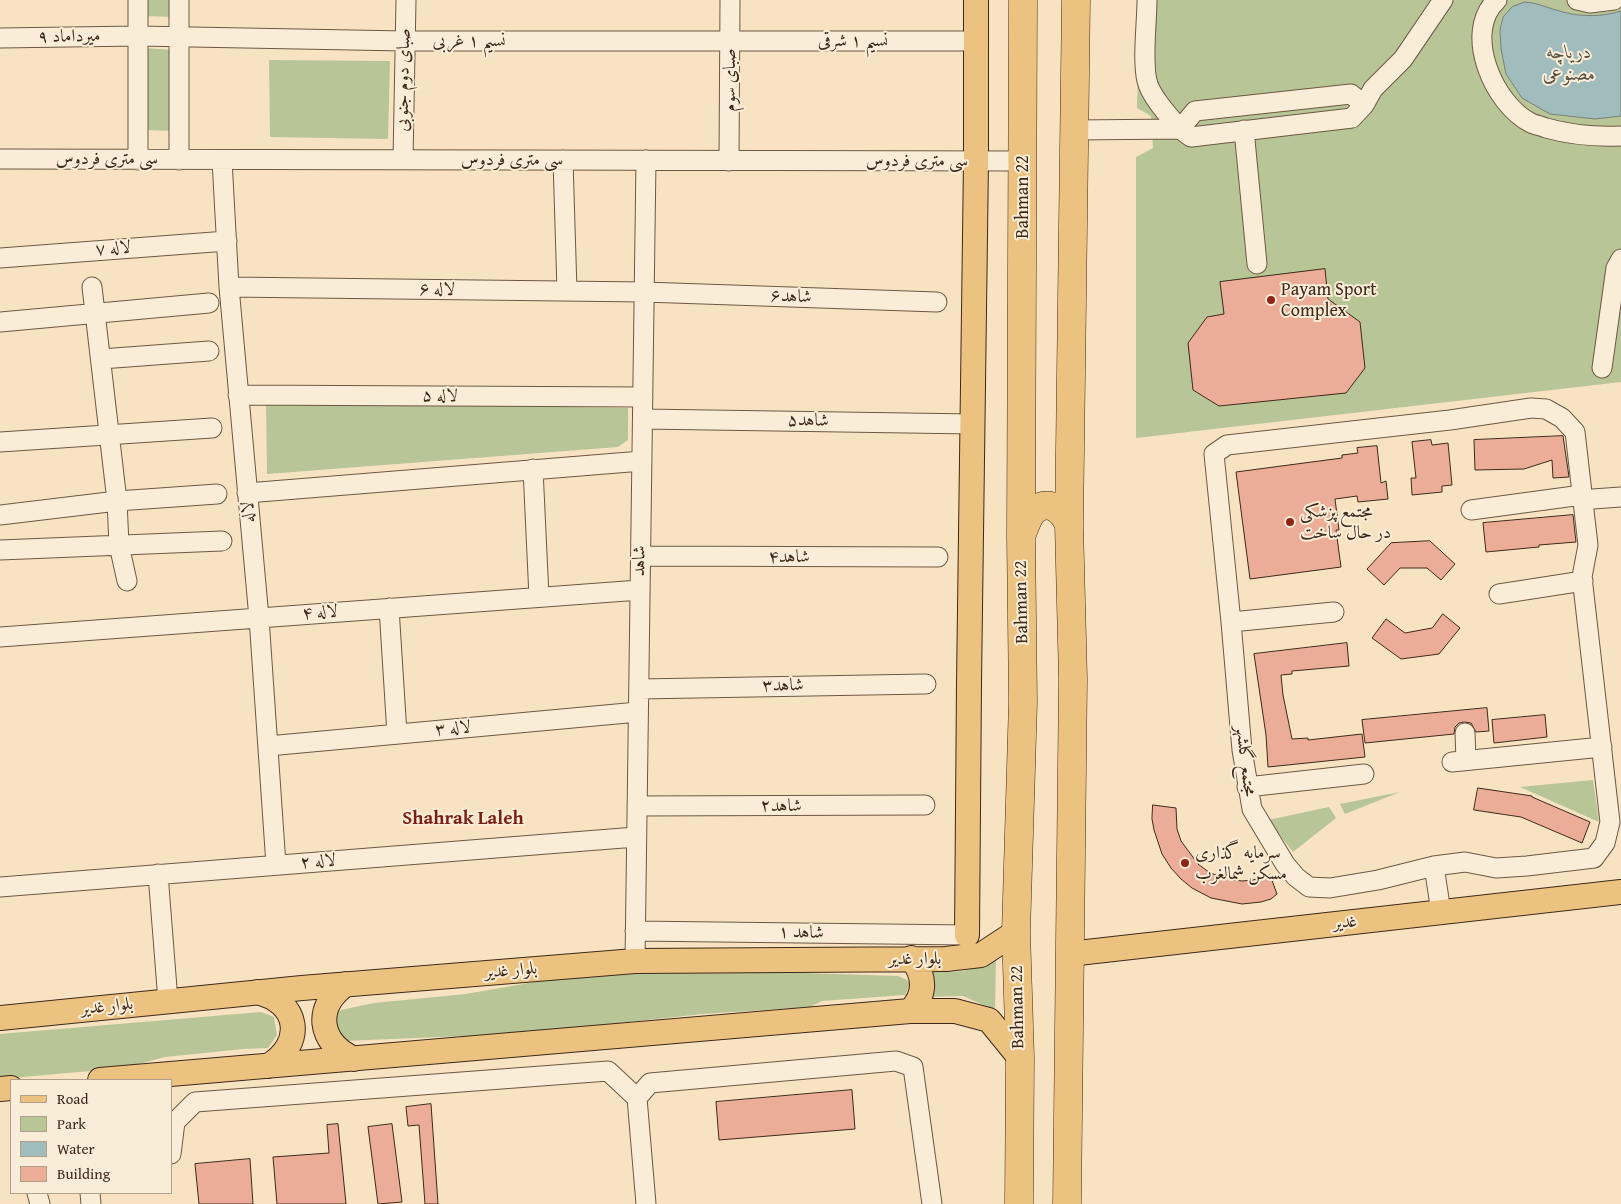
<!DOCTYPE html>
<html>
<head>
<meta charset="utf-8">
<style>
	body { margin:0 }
	#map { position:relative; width:1621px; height:1204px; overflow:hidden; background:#f7e3c2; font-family:"Gentium Book Plus",serif }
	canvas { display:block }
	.legend { position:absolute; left:10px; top:1079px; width:162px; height:115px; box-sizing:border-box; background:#faedd7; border:1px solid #af9f8b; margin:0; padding:6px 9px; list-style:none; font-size:15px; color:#3e2919 }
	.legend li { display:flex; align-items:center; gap:10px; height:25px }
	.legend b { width:25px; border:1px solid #af9f8b }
</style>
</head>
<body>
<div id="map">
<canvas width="1621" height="1204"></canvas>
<ul class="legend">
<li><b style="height:6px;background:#ecc281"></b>Road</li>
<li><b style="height:14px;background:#b8c597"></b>Park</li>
<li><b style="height:14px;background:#a1bcbd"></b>Water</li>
<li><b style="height:14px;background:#ecad98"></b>Building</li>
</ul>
</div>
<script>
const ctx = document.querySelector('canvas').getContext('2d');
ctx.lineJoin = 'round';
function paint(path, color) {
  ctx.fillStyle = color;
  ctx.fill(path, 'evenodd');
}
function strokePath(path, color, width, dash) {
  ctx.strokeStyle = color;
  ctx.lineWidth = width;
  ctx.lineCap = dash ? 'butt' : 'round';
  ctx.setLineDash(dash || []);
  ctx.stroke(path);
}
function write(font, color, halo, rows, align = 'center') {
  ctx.font = font + ' "Gentium Book Plus",Amiri,serif';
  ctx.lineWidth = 4;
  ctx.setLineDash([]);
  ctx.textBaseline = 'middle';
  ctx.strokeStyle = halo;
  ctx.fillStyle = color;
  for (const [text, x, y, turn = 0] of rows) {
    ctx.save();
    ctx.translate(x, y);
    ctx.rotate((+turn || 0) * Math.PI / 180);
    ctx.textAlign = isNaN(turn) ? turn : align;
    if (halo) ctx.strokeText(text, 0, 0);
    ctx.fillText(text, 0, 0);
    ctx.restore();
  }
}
const green = new Path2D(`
	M145,0H174V17L144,16Z
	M1140,0H1621V382L1136,438V157L1153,148L1151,116L1137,108Z
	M144,48L173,50L175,131L143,130Z
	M269,60L390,61L388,139L270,137Z
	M266,402L628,408V440L618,447L267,474Z
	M1593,780L1599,822L1520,787Z
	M1400,792L1345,814L1340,804Z
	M1329,807L1336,818L1293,852L1268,820Z
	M996,958L995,1010L963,996L924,997L927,971C957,973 969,973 996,958Z
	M681,969L898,976L907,980L910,984L905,995L822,1001L810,1007L703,1014L514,1034L343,1041L331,1019L341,1010L374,1003L466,994L602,970Z
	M261,1012L274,1017L277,1035L268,1048L243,1049L165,1057L124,1068L0,1079V1034Z`);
const water = new Path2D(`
	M1525,2C1539,3 1550,9 1563,12C1582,17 1602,17 1621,11V116L1595,119L1550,114L1522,98L1506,74L1501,49L1500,30L1503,17L1512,7Z`);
const building = new Path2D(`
	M1325,269L1328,299L1360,322L1365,368L1346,393L1219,406L1193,390L1188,343L1207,317L1224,314L1220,282Z
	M1563,436L1569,477L1553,478L1552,460L1524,469L1475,470L1474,440Z
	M1431,440L1432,445L1448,443L1452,485L1442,486V492L1412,495L1411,478H1416L1412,442Z
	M1377,446L1381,483L1386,481L1388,499L1358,502L1357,496L1335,499L1339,530H1336L1341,567L1250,579L1236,472L1342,458V455L1358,453L1357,448Z
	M1573,515L1576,542L1539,545V547L1486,552L1483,523Z
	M1430,541L1455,564L1441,580L1427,568H1400L1384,585L1367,569L1391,543Z
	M1443,614L1460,628L1439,654L1401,659L1372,638L1386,619L1405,633L1432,628Z
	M1347,643L1349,666L1292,671V674L1281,675L1283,695L1292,739L1308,738V740L1362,734L1365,757L1268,767L1266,735L1254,654Z
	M1487,708L1489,731L1476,732L1471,723L1464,722L1459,723L1455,727L1454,734L1365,743L1362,720Z
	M1545,715L1547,737L1494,743L1492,720Z
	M1478,788L1532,796V797L1590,822L1582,843L1521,817L1474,810Z
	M1153,805L1176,808L1177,829L1181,841L1198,864L1210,873L1233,880L1242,881L1253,880L1270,875L1277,894L1271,899L1261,902L1242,904L1211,898L1192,888L1181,879L1171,868L1162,854L1154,830L1152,819Z
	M852,1090L855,1129L719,1140L716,1102Z
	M431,1104L438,1204H425L419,1125L408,1126L406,1107Z
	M338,1124L346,1204H277L273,1157L329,1153L327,1125Z
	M392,1124L402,1202L378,1204L368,1127Z
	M250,1159L253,1204H199L195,1164Z`);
const minor = new Path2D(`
	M138,0V160
	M179,0V160
	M1147,0C1147,22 1142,60 1147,81C1151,97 1169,116 1180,129
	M1497,0C1462,32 1494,105 1531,123C1535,125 1541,126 1546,128C1571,135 1595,137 1621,136
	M1577,0L1590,3L1614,0
	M0,38L138,36L405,41H976
	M1180,129L1195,111L1351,94L1364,105
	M1074,130L1180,129L1191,137L1352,118L1364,105L1373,89L1403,59L1443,0
	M1244,130L1257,264
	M0,159L1023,161
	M222,160L229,287L259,618L276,865
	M403,160L406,0
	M563,160L567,291
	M729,161L730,0
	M0,258L227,241
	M92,287L117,501L119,545L127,581
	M229,287L644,292L937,302
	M0,322L209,303
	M101,359L209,351
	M1602,368L1616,268L1621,259
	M238,395L643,397
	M643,419L973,424
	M0,442L212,428
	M533,469L539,597
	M247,493L642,461
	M1593,499L1621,497
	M1471,510L1582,495
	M0,515L117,501L217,494
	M0,550L222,541
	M641,556L938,557
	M1499,594L1583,581
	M389,608L397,734
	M1231,622L1214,454L1227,445L1450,420L1531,408L1546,409L1562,418L1575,432L1588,545L1582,577L1610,822L1605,843L1594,858L1527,866L1496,868L1465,862L1434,866L1378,880L1330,888L1309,887L1296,877L1285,864L1252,809L1242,750L1231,622L1334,612
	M0,637L640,590
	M639,689L926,684
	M1465,733L1466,760
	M268,746L638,712
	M1452,762L1602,747
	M1247,787L1364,774
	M637,806L925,805
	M1434,866L1441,912
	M158,874L168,1001
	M0,887L636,837
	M635,931L967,935
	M635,961L646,160
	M171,1154L175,1122L195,1102L608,1071L637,1098
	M37,1193L40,1204
	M90,1193L91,1204
	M646,1204L637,1098L650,1083L896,1061L913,1067L932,1204`);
const major = new Path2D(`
	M967,935L969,683L976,161V0
	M1069,954L1621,892
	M346,984C314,1007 318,1042 354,1059
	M257,992C300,1002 305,1044 268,1066
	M910,1011C926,995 926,976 911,958
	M0,1018L302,988L635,961L946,959L981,955L1016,932
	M100,1080L910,1011H955L989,1020L1020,1058
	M0,1089L11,1088`);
const highway = new Path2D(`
	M1021,536C1025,528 1028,514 1036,509C1051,499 1064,512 1069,525
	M1019,1204L1020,1058L1016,932L1023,702L1021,536L1023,0
	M1067,1204L1073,679L1069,525L1076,0`);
const markers = [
	[1271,300,5,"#8f2418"],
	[1290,522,5,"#8f2418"],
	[1185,863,5,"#8f2418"]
];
const streetNames = [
	["میرداماد ۹",69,37,-1],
	["نسیم ۱ غربی",469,41],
	["نسیم ۱ شرقی",853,41],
	["صبای دوم جنوبی",404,80,-89],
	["صبای سوم",730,80,-90],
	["سی متری فردوس",107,159],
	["سی متری فردوس",512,160],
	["سی متری فردوس",917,161],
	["Bahman 22",1023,197,-90],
	["لاله ۷",113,249,-4],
	["لاله ۶",437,290,1],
	["شاهد۶",791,297,2],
	["لاله ۵",440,396],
	["شاهد۵",808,421,1],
	["لاله",249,512,-95],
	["شاهد۴",789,557],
	["شاهد",640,561,-89],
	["Bahman 22",1022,602,-91],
	["لاله ۴",320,613,-4],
	["شاهد۳",783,686,-1],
	["لاله ۳",453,729,-5],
	["مجتمع گلشهر",1245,761,83],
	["شاهد۲",781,806],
	["لاله ۲",318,862,-4],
	["غدیر",1345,923,-6],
	["شاهد ۱",801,933,1],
	["بلوار غدیر",915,959],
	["بلوار غدیر",511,971,-5],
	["بلوار غدیر",107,1007,-6],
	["Bahman 22",1018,1007,-91]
];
const poiNames = [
	["Payam Sport",1281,290],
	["Complex",1281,311],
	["مجتمع پزشکی",1300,512],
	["در حال ساخت",1300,533],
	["سرمایه گذاری",1195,853],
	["مسکن شمالغرب",1195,874]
];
const waterNames = [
	["دریاچه",1569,53],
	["مصنوعی",1569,75]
];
const neighbourhoodNames = [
	["Shahrak Laleh",463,819]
];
paint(green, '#b8c597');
paint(water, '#a1bcbd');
strokePath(water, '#79817b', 1);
paint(building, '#ecad98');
strokePath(building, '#3e2919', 1);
strokePath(minor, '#6c5843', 21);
strokePath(major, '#3e2919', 26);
strokePath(highway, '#3e2919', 29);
strokePath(minor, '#faedd7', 19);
strokePath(major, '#ecc281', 24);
strokePath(highway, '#ecc281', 28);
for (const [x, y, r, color] of markers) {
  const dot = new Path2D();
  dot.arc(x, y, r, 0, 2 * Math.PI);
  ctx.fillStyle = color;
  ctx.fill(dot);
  strokePath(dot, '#faedd7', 2);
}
write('18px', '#3e2919', '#faedd7', streetNames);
write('18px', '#3e2919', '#faedd7', poiNames, 'left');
write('italic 19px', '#574e42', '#faedd7', waterNames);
write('bold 19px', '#7a1f14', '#faedd7', neighbourhoodNames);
</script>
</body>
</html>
